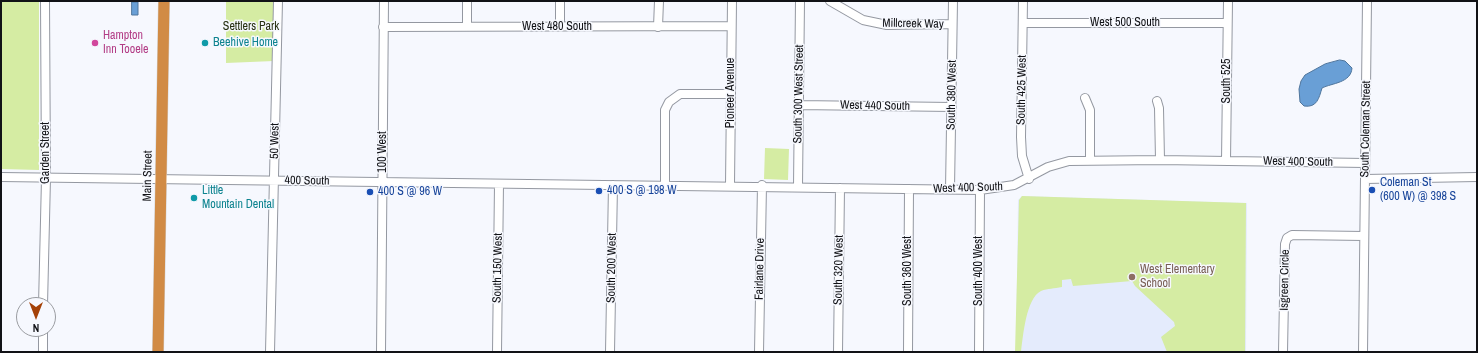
<!DOCTYPE html>
<html>
<head>
<meta charset="utf-8">
<style>
	body { margin:0 }
	#map { position:relative; width:1478px; height:353px; overflow:hidden; background:#f6f8fe; font-family:"Archivo Narrow",sans-serif }
	canvas { display:block }
	.frame { position:absolute; inset:0; border:2px solid #111216; pointer-events:none }
	.north { position:absolute; left:16px; top:297px; width:40px; height:40px; box-sizing:border-box; background:#f6f8fe; border:1px solid #9a9ca1; border-radius:50%; rotate:180deg; font-size:11px; font-weight:700; line-height:16px; text-align:center; color:#111216 }
	.north::after { content:''; display:block; margin:auto; width:14px; height:18px; background:#a44107; clip-path:polygon(50% 0,100% 100%,50% 72%,0 100%) }
</style>
</head>
<body>
<div id="map">
<canvas width="1478" height="353"></canvas>
<div class="frame"></div>
<div class="north">N</div>
</div>
<script>
const ctx = document.querySelector('canvas').getContext('2d');
ctx.lineJoin = 'round';
function paint(path, color) {
  ctx.fillStyle = color;
  ctx.fill(path, 'evenodd');
}
function strokePath(path, color, width, dash) {
  ctx.strokeStyle = color;
  ctx.lineWidth = width;
  ctx.lineCap = dash ? 'butt' : 'round';
  ctx.setLineDash(dash || []);
  ctx.stroke(path);
}
function write(font, color, halo, rows, align = 'center') {
  ctx.font = font + ' "Archivo Narrow",sans-serif';
  ctx.lineWidth = 3;
  ctx.setLineDash([]);
  ctx.textBaseline = 'middle';
  ctx.strokeStyle = halo;
  ctx.fillStyle = color;
  for (const [text, x, y, turn = 0] of rows) {
    ctx.save();
    ctx.translate(x, y);
    ctx.rotate((+turn || 0) * Math.PI / 180);
    ctx.textAlign = isNaN(turn) ? turn : align;
    if (halo) ctx.strokeText(text, 0, 0);
    ctx.fillText(text, 0, 0);
    ctx.restore();
  }
}
const built = new Path2D(`
	M1022,196L1247,203L1246,352H1016L1018,200Z`);
const green = new Path2D(`
	M1,1H39V170L1,169Z
	M226,1H277L274,61L226,63Z
	M765,148L789,149L788,180L764,179Z
	M1022,196L1246,203L1245,352H1167L1161,337L1175,326L1174,322L1135,286L1132,281L1073,286L1071,279L1062,280V287C1054,289 1048,288 1041,291C1026,298 1023,337 1021,352H1015L1019,200Z`);
const water = new Path2D(`
	M132,2H138V15H132Z
	M1340,60L1345,61L1352,68C1351,83 1332,83 1322,88C1319,98 1317,108 1304,106L1300,102L1299,89L1301,81L1305,75L1325,64Z`);
const minor = new Path2D(`
	M467,1V27
	M560,1V26
	M830,1L863,20L887,25L952,24
	M1023,1L1021,137L1022,156L1029,179
	M1023,23H1227
	M383,27L731,26
	M658,27L659,1
	M1085,98L1090,110V160
	M1157,101L1159,108L1160,160
	M798,105L952,107
	M1226,161L1228,1
	M1,177C327,184 654,183 980,190L1014,185L1048,167L1069,161L1160,160L1365,163
	M1365,179L1477,177
	M665,185V110L669,102L680,94H731
	M730,185L732,1
	M798,186L800,1
	M950,189L953,1
	M43,305L46,178L45,1
	M43,352V329
	M270,352L278,1
	M381,352L384,1
	M497,352L499,184
	M610,352L613,185
	M759,352L762,185
	M838,352L840,188
	M908,352L909,189
	M979,352L980,190
	M1283,352L1285,244L1287,238L1292,235L1364,236
	M1363,352L1367,1`);
const highway = new Path2D(`
	M158,352L164,1`);
const markers = [
	[95,43,4,"#d1479c"],
	[205,43,4,"#0f9aa8"],
	[1372,190,4,"#1a4fb4"],
	[599,191,4,"#1a4fb4"],
	[370,192,4,"#1a4fb4"],
	[194,198,4,"#0f9aa8"],
	[1132,277,4,"#8d6e63"]
];
const streetNames = [
	["West 500 South",1125,23],
	["Millcreek Way",913,24,1],
	["West 480 South",557,27],
	["South 525",1227,81,-90],
	["South 425 West",1022,90,-89],
	["Pioneer Avenue",731,93,-90],
	["South 300 West Street",799,94,-89],
	["South 380 West",952,95,-89],
	["West 440 South",875,106,1],
	["South Coleman Street",1366,129,-89],
	["50 West",275,141,-89],
	["100 West",383,152,-90],
	["Garden Street",46,153,-90],
	["West 400 South",1298,162,1],
	["Main Street",148,176,-89],
	["400 South",307,181,1],
	["West 400 South",968,188,-2],
	["South 150 West",498,268,-89],
	["South 200 West",612,268,-89],
	["Fairlane Drive",760,269,-89],
	["South 320 West",839,270,-89],
	["South 360 West",908,271,-90],
	["South 400 West",979,271,-90],
	["Isgreen Circle",1285,280,-89]
];
const parkNames = [
	["Settlers Park",251,27]
];
const hotelNames = [
	["Hampton",103,36],
	["Inn Tooele",103,50]
];
const cultureNames = [
	["Beehive Home",213,43],
	["Little",202,191],
	["Mountain Dental",202,205]
];
const transitNames = [
	["Coleman St",1380,183],
	["(600 W) @ 398 S",1380,197],
	["400 S @ 198 W",607,191],
	["400 S @ 96 W",378,192]
];
const educationNames = [
	["West Elementary",1140,270],
	["School",1140,284]
];
paint(built, '#e4ebfc');
paint(green, '#d5eca3');
paint(water, '#699fd6');
strokePath(water, '#4f759c', 1);
strokePath(minor, '#9498a1', 10);
strokePath(highway, '#d4d4d5', 12);
strokePath(minor, '#fff', 8);
strokePath(highway, '#d18b45', 11);
for (const [x, y, r, color] of markers) {
  const dot = new Path2D();
  dot.arc(x, y, r, 0, 2 * Math.PI);
  ctx.fillStyle = color;
  ctx.fill(dot);
  strokePath(dot, '#f6f8fe', 1.5);
}
write('12px', '#111216', '#f6f8fe', streetNames);
write('12px', '#273011', '#f6f8fe', parkNames);
write('12px', '#b23c85', '#f6f8fe', hotelNames, 'left');
write('12px', '#0d838f', '#f6f8fe', cultureNames, 'left');
write('12px', '#164399', '#f6f8fe', transitNames, 'left');
write('12px', '#785e54', '#f6f8fe', educationNames, 'left');
</script>
</body>
</html>
